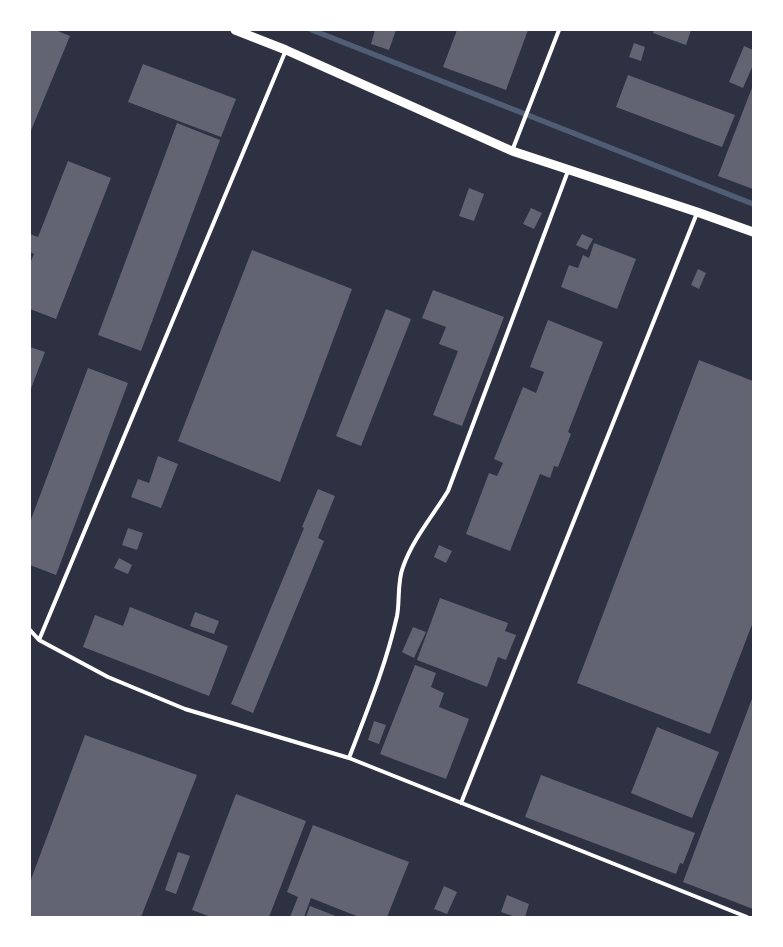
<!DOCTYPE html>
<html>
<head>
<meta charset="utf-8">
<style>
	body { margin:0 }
	#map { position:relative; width:783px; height:947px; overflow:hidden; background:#2d3142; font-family:Barlow,sans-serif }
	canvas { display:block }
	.frame { position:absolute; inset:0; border:31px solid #fff; pointer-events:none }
</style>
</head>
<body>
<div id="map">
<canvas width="783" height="947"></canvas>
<div class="frame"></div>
</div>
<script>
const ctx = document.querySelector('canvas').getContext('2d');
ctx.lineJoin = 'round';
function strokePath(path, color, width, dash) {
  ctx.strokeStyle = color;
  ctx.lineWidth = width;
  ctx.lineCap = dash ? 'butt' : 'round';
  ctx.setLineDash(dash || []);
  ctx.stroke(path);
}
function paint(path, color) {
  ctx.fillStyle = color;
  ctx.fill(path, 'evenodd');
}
const stream = new Path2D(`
	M312,30L753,204`);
const building = new Path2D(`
	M30,30H55L70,36L30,133Z
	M375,30H396L389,50L371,44Z
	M457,30H528L506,90L443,67Z
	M654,30H691L686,45L653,33Z
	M634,43L645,47L641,61L629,57Z
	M744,46L753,50V65L743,88L729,82Z
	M143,64L236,99L221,137L128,102Z
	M628,75L735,115L722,147L616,107Z
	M753,85V189L718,176Z
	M177,123L220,140L141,351L98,335Z
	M68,161L111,178L56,319L30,309V263L34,254L30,252V234L38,237Z
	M469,188L484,194L474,221L459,216Z
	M531,208L542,213L534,229L523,224Z
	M582,234L593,239L587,250L576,245Z
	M594,243L636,259L617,309L561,287L569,265L578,268L583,255L589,258Z
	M252,250L352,289L280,482L178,441Z
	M698,269L706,273L699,289L691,285Z
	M433,290L504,317L462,426L433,415L458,351L439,344L446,327L422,318Z
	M386,309L411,319L361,446L336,436Z
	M548,320L603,342L568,432L571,434L558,467L554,466L550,478L540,474L510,551L466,534L489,473L497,476L503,463L494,459L523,387L536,393L544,372L530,367Z
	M30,347L45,352L30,391Z
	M699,360L753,381V622L710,734L577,683Z
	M88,368L128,383L56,575L30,565V522Z
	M158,456L178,464L161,508L131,497L138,479L149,483Z
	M318,489L335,496L318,538L324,541L253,713L231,704L304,528L302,527Z
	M128,528L143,533L137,550L122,545Z
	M439,545L452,551L446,563L434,557Z
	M119,558L132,565L128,574L114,568Z
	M440,598L508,623L505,631L516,635L506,660L498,657L487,687L417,660Z
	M130,607L228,646L209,696L83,647L95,615L123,626Z
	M195,612L219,621L214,634L190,626Z
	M413,627L426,632L414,658L402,652Z
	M415,665L436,673L431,687L444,693L439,707L469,719L446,779L380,754Z
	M753,696V909L683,882Z
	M374,721L386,725L379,744L368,740Z
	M657,727L719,752L692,818L631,793Z
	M85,735L197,775L141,917H30V882Z
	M541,775L695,833L683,864L680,863L676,874L525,817Z
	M236,794L306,821L269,917H211L192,910Z
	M313,825L409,862L387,917H359L311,898L304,917H290L298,897L287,892Z
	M178,852L190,856L176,894L165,890Z
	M444,886L457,892L447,914L434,909Z
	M507,895L529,904L525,917H516L501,912Z
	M310,906L338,917H306Z`);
const service = new Path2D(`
	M512,151L559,30
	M30,630L39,640L108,677L185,709L349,758L747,917
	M39,640L286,50
	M349,758C367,711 386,665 397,616C400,601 397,582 403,567C413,539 432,517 448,491L568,171
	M461,803L697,213`);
const tertiary = new Path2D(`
	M235,30L286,50L512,151L697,212L753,232`);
strokePath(stream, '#4f5d75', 5.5);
paint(building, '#626471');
strokePath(service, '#fff', 4);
strokePath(tertiary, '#fff', 9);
</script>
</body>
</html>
